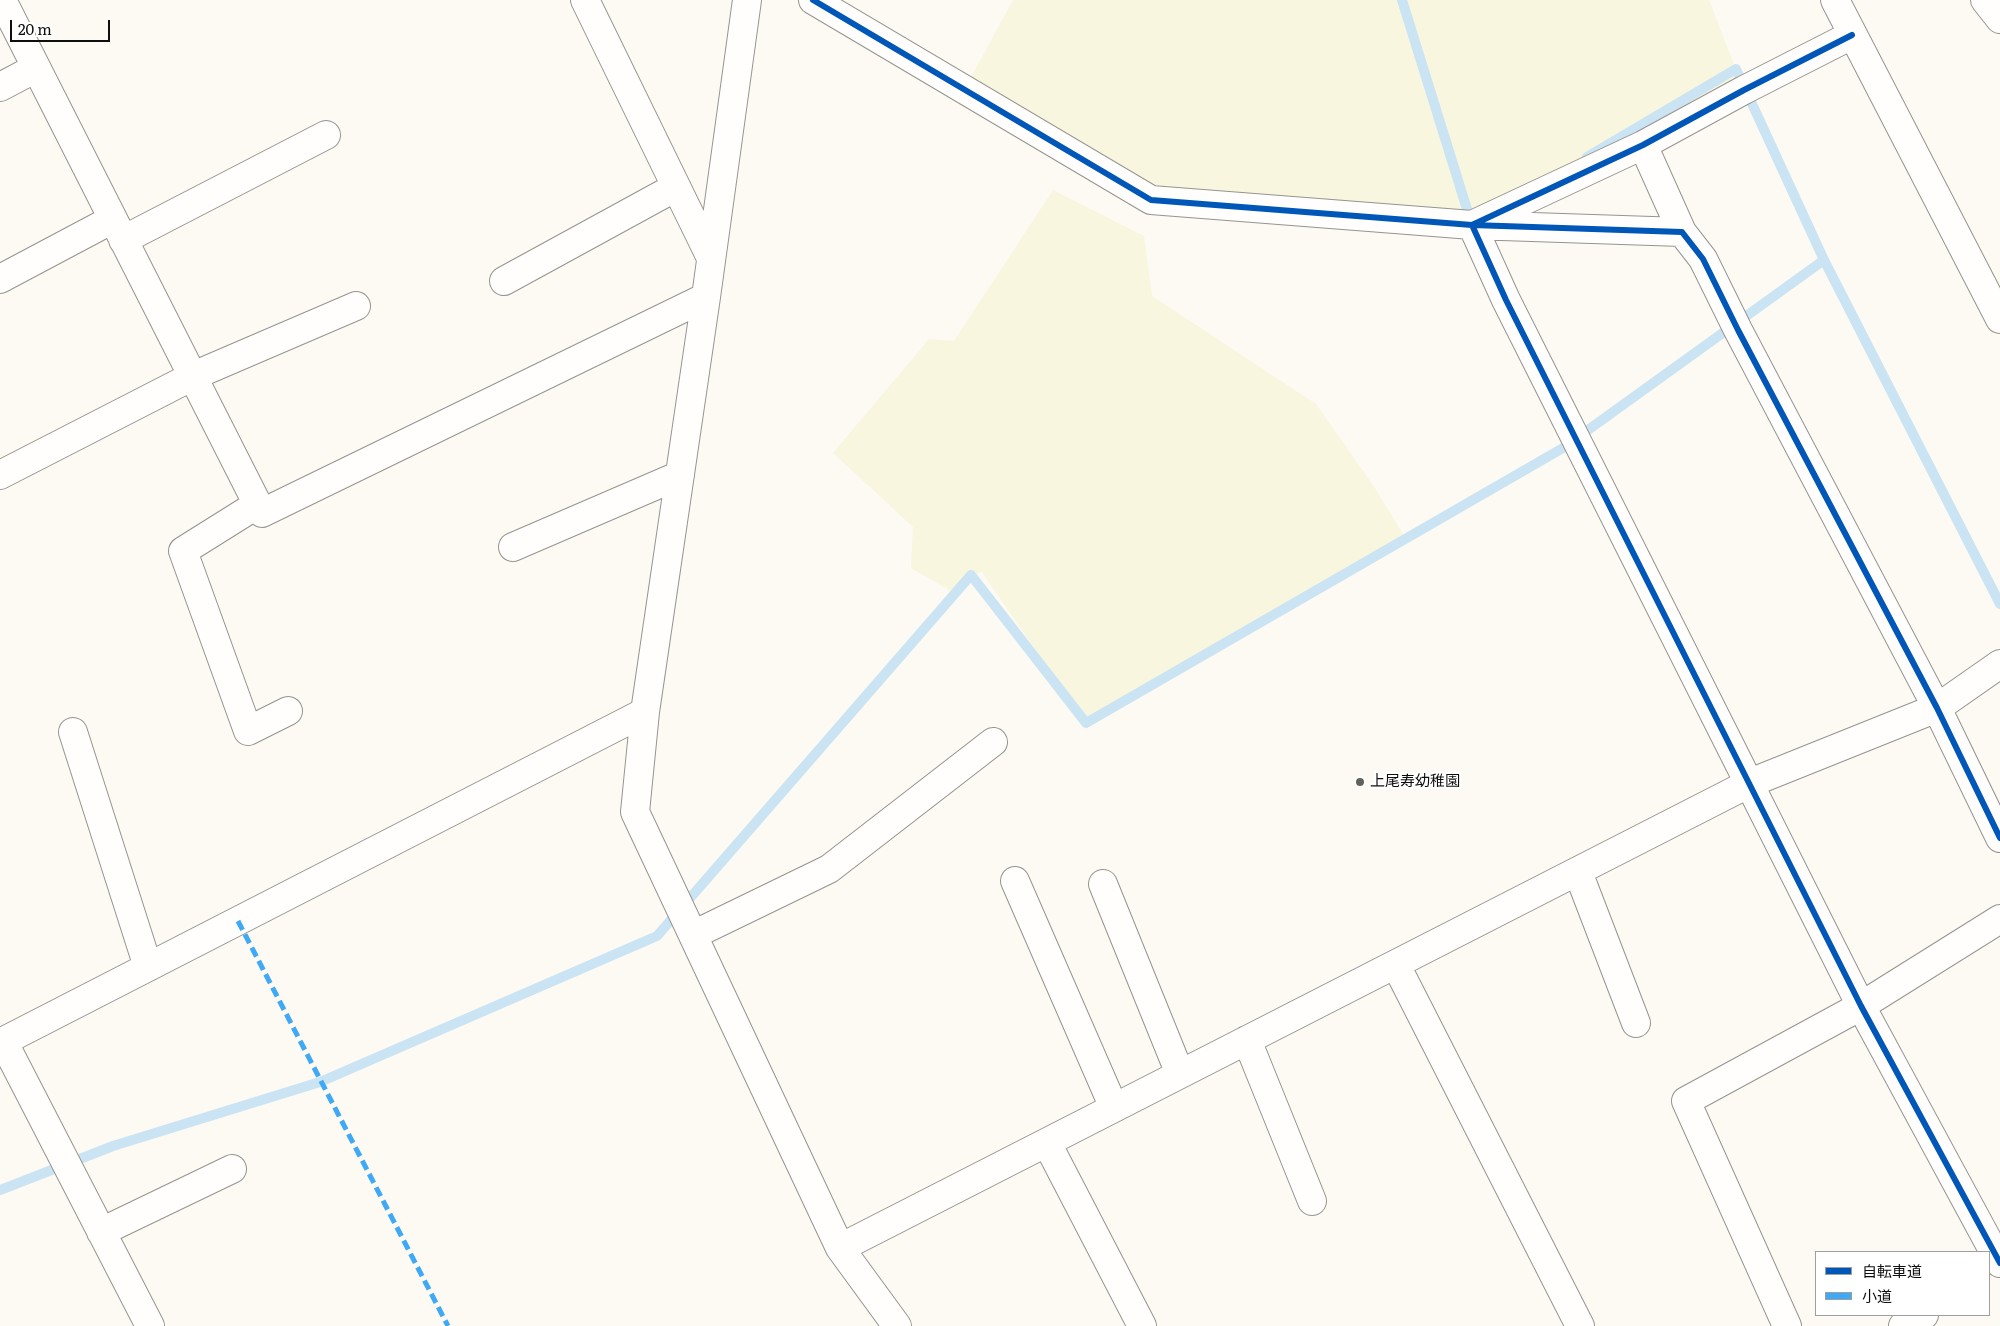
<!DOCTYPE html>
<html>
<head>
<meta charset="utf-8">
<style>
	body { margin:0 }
	#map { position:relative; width:2000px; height:1326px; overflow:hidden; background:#fcfaf2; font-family:Literata,"Noto Sans JP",serif }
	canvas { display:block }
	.legend { position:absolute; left:1815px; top:1251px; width:175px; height:65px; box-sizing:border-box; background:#fff; border:1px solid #9f9f9f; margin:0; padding:6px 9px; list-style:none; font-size:15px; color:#0e0e0e }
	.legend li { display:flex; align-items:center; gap:10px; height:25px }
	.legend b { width:25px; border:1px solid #9f9f9f }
	.scale { position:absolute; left:10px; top:20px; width:100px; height:22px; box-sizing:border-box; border:2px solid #0e0e0e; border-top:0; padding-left:6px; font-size:15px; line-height:18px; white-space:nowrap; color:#0e0e0e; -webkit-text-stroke:4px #fff; paint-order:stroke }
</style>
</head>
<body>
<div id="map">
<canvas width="2000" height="1326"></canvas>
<ul class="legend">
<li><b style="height:6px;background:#0057b8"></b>自転車道</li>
<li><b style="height:6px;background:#3fa9f5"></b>小道</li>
</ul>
<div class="scale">20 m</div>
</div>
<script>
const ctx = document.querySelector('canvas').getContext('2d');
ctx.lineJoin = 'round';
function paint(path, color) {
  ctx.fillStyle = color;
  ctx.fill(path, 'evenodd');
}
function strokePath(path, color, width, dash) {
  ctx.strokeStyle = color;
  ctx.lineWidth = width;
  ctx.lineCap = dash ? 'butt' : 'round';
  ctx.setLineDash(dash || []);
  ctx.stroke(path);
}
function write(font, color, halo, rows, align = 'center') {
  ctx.font = font + ' Literata,"Noto Sans JP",serif';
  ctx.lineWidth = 5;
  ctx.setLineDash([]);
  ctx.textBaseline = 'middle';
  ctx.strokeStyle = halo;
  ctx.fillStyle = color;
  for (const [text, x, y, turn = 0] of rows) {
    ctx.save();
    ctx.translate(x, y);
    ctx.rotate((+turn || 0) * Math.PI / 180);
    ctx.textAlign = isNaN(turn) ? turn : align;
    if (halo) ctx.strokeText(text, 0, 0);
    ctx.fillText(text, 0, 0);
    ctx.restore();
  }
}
const farmland = new Path2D(`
	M1013,0H1709L1744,90L1472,225L1151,200L964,90Z
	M1053,190L1144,236L1152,296L1316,404L1375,488L1406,539L1086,723L981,571L956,594L911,568L913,527L833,453L929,339L954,341Z`);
const stream = new Path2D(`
	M1402,0L1471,222
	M1587,157L1736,69L1824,260L2000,604
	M0,1190L113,1146L320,1082L657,936L971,575L1086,723L1563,448L1824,260`);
const minor = new Path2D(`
	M2,0L262,513L706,297
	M585,0L711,258
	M747,0L706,297L645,712L635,812L840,1248L897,1326
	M813,0L1151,200L1472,225L1682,232L1703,259L1738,330L1937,708L2000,838
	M1835,0L2000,319
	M1985,0L2000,19
	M1852,35L1744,90L1643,145L1472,225L1506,300L1861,1006L2000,1263
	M0,87L36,68
	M1643,145L1682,232
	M123,240L326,135
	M0,279L113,219
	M504,281L676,187
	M0,475L193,376L356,306
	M258,504L183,551L248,731L288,711
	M513,547L680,475
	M73,732L148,967
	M1578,872L1636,1023
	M1015,881L1114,1108
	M1103,884L1180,1074
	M693,935L829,869L993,742
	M1396,965L1580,1326
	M1247,1040L1312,1201
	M3,1041L150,1326
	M0,1043L645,712
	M1047,1143L1142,1326
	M101,1232L232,1169
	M840,1248L1750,783L1937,708L2000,664
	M1787,1326L1686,1101L1861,1006L2000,919
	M1903,1326L1924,1315`);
const quiet = new Path2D(`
	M238,921L448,1326`);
const cycleway = new Path2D(`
	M813,0L1151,200L1472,225L1682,232L1703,259L1738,330L1937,708L2000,838
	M1852,35L1744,90L1643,145L1472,225L1506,300L1861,1006L2000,1263`);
const markers = [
	[1360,782,5,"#61615e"]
];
const poiNames = [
	["上尾寿幼稚園",1370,782]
];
paint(farmland, '#f8f6df');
strokePath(stream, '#cae4f4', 10);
strokePath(minor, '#959491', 30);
strokePath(minor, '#fffefd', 28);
strokePath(quiet, '#3fa9f5', 5, [10, 5]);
strokePath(cycleway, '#0057b8', 6);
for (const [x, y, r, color] of markers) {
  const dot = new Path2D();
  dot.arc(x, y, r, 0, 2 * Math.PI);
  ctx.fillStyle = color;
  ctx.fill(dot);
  strokePath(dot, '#fff', 2);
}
write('15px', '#0e0e0e', '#fff', poiNames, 'left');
</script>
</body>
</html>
